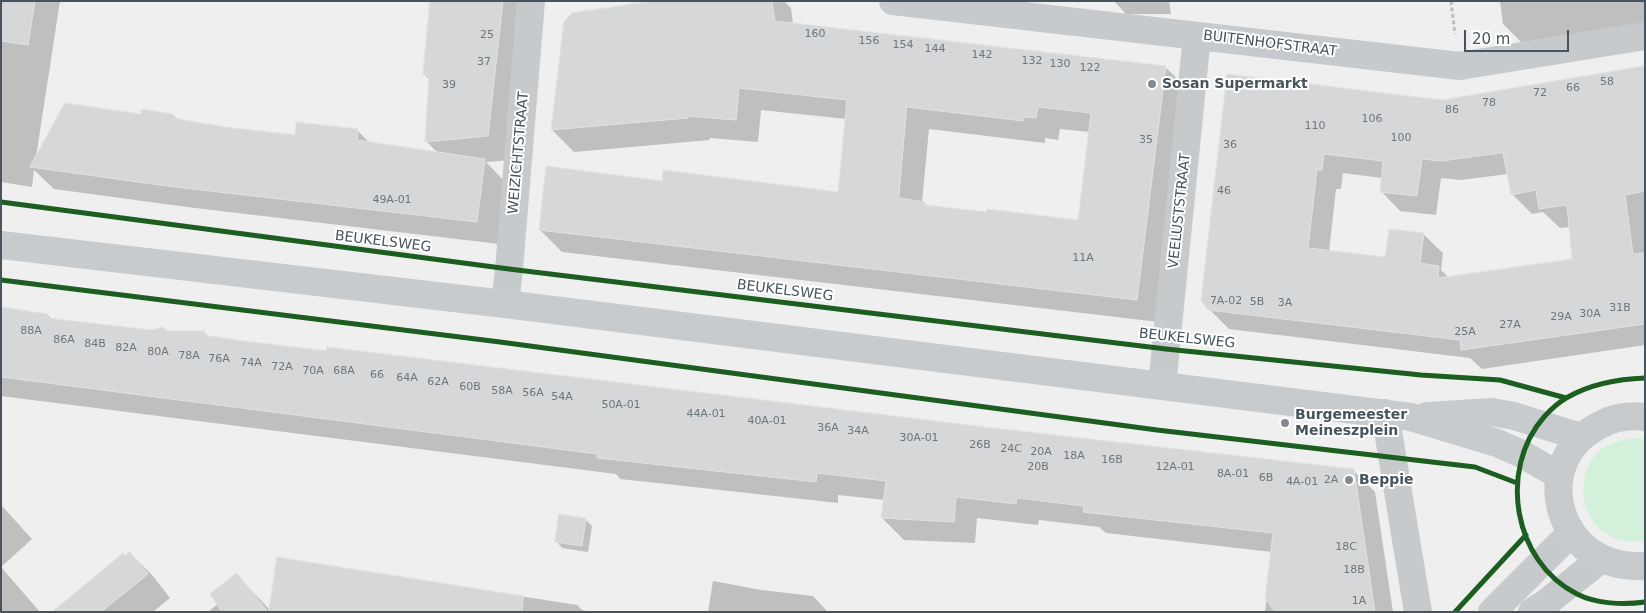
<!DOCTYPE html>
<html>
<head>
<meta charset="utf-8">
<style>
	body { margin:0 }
	#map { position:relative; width:1646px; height:613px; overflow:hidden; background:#f0efef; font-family:"DejaVu Sans",sans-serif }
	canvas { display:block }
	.frame { position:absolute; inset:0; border:2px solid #46545d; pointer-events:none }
	.scale { position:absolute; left:1464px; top:30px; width:105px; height:22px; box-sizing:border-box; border:2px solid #46545d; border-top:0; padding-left:6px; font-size:15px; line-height:18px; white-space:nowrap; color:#46545d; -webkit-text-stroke:4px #fff; paint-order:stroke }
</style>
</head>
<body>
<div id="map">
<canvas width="1646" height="613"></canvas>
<div class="frame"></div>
<div class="scale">20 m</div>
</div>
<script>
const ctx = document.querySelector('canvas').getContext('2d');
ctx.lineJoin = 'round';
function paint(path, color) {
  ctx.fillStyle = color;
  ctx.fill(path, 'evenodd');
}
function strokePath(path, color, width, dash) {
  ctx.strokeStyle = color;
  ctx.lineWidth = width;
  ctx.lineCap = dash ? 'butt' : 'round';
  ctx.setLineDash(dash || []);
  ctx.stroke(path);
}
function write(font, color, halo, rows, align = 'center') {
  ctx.font = font + ' "DejaVu Sans",sans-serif';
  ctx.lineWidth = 4;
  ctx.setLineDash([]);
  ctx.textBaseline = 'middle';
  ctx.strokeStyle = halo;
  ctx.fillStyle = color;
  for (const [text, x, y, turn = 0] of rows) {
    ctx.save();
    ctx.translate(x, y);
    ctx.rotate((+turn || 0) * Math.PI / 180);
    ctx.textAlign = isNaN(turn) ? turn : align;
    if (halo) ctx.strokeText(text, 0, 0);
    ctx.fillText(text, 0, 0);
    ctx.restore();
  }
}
const green = new Path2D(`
	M1631,438L1645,439V541C1634,541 1624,542 1614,538C1580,524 1573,476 1599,451C1608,443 1620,441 1631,438Z`);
const shadow = new Path2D(`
	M1,1H60L36,157L142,116L173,115L178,120L225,128L296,137L358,131L371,144L439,154L426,141L430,80L424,74L431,1H525L511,160L486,162L506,183L499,244L187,207L54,189L34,170L32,187L1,182Z
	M662,1H784L791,8L793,24L1165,67L1188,89L1159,322L562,252L540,230L663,182L839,194L846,119L761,110L758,142L710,138V140L574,152L552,130L565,21ZM929,129L1045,143V138L1058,140L1060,129L1090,132L1079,221L929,207L922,202Z
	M1114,1H1169L1171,14H1126Z
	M1500,1H1645V27L1525,46L1503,24Z
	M1645,67V345L1482,369L1470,358L1229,329L1209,309L1228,75L1442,101ZM1343,173L1382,178L1381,191L1400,211L1436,215L1441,178L1461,180L1508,174L1512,194L1532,214L1543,212L1560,228L1570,227L1573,260L1449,278L1441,270L1443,253L1423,234L1386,258L1329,252L1336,189H1341Z
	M1,308L47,315L52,319L168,332H204L209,337L236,342L1353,470L1375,492L1393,612H1265L1272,552L1106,533L1099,527L1039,520L1038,525L977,518L975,543L904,540L882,518L885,500L838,495V503L648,482L620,479L616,474L1,396Z
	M1,505L32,539L1,567Z
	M585,519L592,526L588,552L562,548L556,541Z
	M130,553L153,576L170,598L153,612H54Z
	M278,558L577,605L582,610L592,612H208L218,604L237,575L270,610Z
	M1,567L40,612H1Z
	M713,581L761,590L813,596L828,612H708Z`);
const building = new Path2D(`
	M1,1H35L28,45L1,41Z
	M430,1H503L488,136L425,142L429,75H423Z
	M653,1H772L775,21L1166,66L1137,300L539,230L546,166L662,181L663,170L838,192L847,100L739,88L736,120L688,116V118L551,130L564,21L572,13ZM907,107L1023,121V117L1036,118L1038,107L1091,113L1078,220L987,209L986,212L925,205V202L899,198Z
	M1645,66V191L1625,195L1633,254L1645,253V324L1461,350L1460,340L1208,310L1201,300L1227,74L1442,100ZM1503,153L1511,195L1536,190L1539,209L1567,205L1572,259L1438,278L1439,266L1420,263L1424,233L1389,229L1385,257L1308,248L1317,170H1322L1324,154L1383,161L1380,192L1417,196L1422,159L1441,161Z
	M65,103L141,114V109L173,114V118L225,127L295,135L296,122L358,129L357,140L485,159L477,222L167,186L30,167Z
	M1,307L48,314L47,318L152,330L162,327L168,331H205L204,335L237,340L326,351L327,347L993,428L1354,469L1375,612H1275L1265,598L1273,533L1083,512L1084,506L1017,498L1016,504L956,497L954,522L881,518L886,481L817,473L816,482L625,461L597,458V454L1,377Z
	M559,514L586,518L582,546L555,542Z
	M130,552L148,574L101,612H52L123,553L125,556Z
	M277,557L523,596L522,612H269Z
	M237,573L268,612H222L210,594Z`);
const path = new Path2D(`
	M1451,1L1455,34`);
const minor = new Path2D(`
	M893,1L1460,66L1645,36
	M505,304L509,269L531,1
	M1162,386L1197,36
	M1385,413L1418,612`);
const tertiary = new Path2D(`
	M1492,612L1571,533
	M1532,612L1546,603L1601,559`);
const secondary = new Path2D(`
	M1,245L505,304L1411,417L1497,443L1522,454L1560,476
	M1427,416L1492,412L1514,416L1581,437
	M1645,417C1629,415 1614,417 1600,425C1526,462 1557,572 1645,566`);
const cycleway = new Path2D(`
	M1,202L509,269L1166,349L1421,375L1500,380L1566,398
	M1,280L500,342L1157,430L1475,467L1517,483
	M1645,378C1618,379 1591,384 1568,397C1559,402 1551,409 1544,417C1498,469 1513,562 1577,594C1596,604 1624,605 1645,602
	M1455,612L1526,535`);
const markers = [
	[1152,84,5,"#828a90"],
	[1285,423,5,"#828a90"],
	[1349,480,5,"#828a90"]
];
const numberNames = [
	["160",815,34],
	["25",487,35],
	["156",869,41],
	["154",903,45],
	["144",935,49],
	["142",982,55],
	["132",1032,61],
	["37",484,62],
	["130",1060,64],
	["122",1090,68],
	["58",1607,82],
	["39",449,85],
	["66",1573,88],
	["72",1540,93],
	["78",1489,103],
	["86",1452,110],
	["106",1372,119],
	["110",1315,126],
	["100",1401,138],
	["35",1146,140],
	["36",1230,145],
	["46",1224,191],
	["49A-01",392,200],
	["11A",1083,258],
	["7A-02",1226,301],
	["5B",1257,302],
	["3A",1285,303],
	["31B",1620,308],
	["30A",1590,314],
	["29A",1561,317],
	["27A",1510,325],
	["88A",31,331],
	["25A",1465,332],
	["86A",64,340],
	["84B",95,344],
	["82A",126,348],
	["80A",158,352],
	["78A",189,356],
	["76A",219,359],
	["74A",251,363],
	["72A",282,367],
	["70A",313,371],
	["68A",344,371],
	["66",377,375],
	["64A",407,378],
	["62A",438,382],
	["60B",470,387],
	["58A",502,391],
	["56A",533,393],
	["54A",562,397],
	["50A-01",621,405],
	["44A-01",706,414],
	["40A-01",767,421],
	["36A",828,428],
	["34A",858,431],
	["30A-01",919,438],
	["26B",980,445],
	["24C",1011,449],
	["20A",1041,452],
	["18A",1074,456],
	["16B",1112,460],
	["20B",1038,467],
	["12A-01",1175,467],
	["8A-01",1233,474],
	["6B",1266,478],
	["2A",1331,480],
	["4A-01",1302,482],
	["18C",1346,547],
	["18B",1354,570],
	["1A",1359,601]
];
const streetNames = [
	["BUITENHOFSTRAAT",1270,44,7],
	["WEIZICHTSTRAAT",519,153,-85],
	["VEELUSTSTRAAT",1180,211,-84],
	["BEUKELSWEG",383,242,7],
	["BEUKELSWEG",785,291,7],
	["BEUKELSWEG",1187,339,6]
];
const poiNames = [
	["Sosan Supermarkt",1162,84],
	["Burgemeester",1295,415],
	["Meineszplein",1295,431],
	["Beppie",1359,480]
];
paint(green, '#d3f0db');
paint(shadow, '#0003');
paint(building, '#d6d7d8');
strokePath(building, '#e1e1e2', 1);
strokePath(path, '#b5c2bd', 3, [4, 2.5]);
strokePath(minor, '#c6cacc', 28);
strokePath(tertiary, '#c6cacc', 28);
strokePath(secondary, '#c8cbce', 28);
strokePath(cycleway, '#1b5e20', 5);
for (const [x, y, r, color] of markers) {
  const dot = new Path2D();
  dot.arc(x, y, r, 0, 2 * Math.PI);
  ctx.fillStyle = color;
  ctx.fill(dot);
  strokePath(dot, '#fff', 2);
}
write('11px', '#6c767d', null, numberNames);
write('14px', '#46545d', '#fff', streetNames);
write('bold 14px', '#46545d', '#fff', poiNames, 'left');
</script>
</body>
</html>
